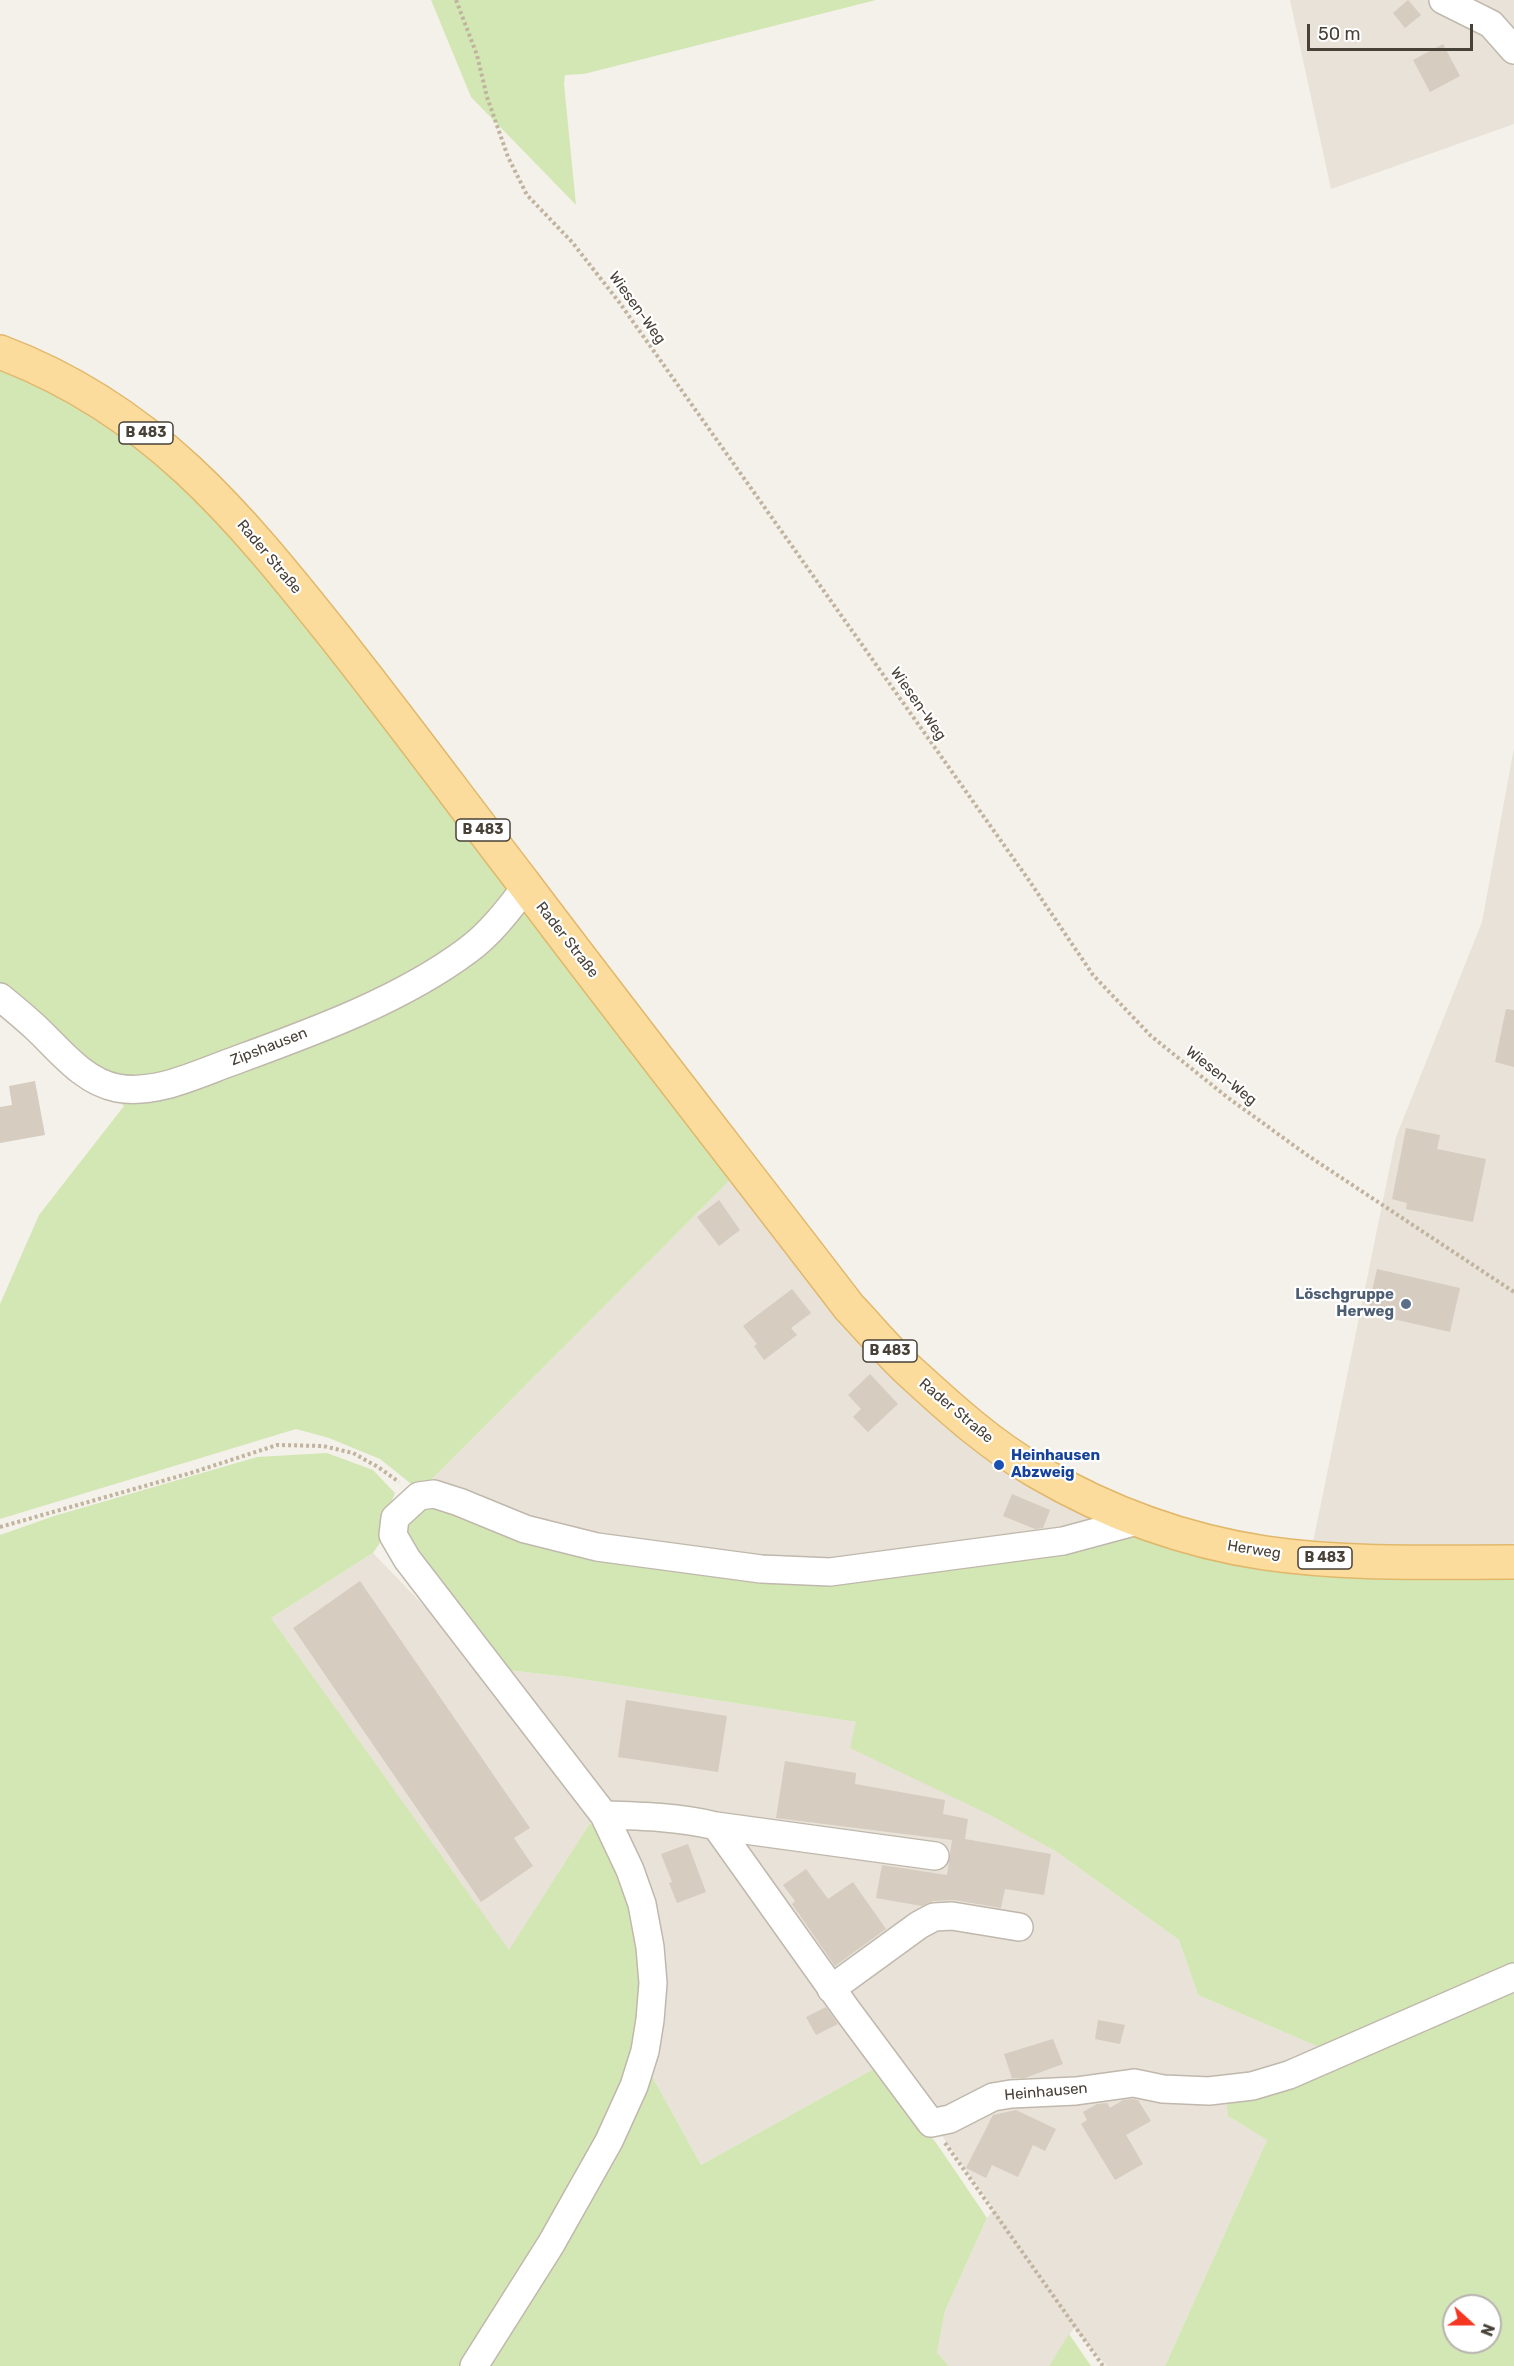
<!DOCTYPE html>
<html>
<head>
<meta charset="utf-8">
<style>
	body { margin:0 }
	#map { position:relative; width:1514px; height:2366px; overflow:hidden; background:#f4f1ea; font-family:Rubik,sans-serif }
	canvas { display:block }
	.north { position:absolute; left:1442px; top:2294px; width:60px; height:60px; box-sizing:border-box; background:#fff; border:2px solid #b6b3af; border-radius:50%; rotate:111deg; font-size:16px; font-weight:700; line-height:24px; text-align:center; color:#484138 }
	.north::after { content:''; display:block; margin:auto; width:21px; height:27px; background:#f53621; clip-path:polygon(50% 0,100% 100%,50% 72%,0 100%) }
	.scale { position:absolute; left:1307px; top:24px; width:166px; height:27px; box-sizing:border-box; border:3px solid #484138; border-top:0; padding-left:8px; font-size:18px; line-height:21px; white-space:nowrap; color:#484138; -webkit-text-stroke:4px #fff; paint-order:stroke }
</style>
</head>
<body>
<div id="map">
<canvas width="1514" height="2366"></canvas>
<div class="north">N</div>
<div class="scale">50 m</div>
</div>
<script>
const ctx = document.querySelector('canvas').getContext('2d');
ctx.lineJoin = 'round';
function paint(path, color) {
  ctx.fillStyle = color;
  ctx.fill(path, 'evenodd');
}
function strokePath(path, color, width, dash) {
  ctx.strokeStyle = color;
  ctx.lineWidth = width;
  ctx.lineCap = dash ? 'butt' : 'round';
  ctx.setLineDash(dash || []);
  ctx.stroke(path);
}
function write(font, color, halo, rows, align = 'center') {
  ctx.font = font + ' Rubik,sans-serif';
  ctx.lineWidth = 4.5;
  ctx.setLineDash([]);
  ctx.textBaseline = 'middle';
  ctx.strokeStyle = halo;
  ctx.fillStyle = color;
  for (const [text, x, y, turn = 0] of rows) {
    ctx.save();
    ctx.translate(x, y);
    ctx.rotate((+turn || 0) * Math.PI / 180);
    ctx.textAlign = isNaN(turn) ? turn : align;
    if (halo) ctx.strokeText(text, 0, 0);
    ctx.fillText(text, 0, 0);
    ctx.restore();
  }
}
const residential = new Path2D(`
	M1290,0H1514V124L1331,189Z
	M1514,748V1540L1512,1555L1311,1552L1396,1137L1482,922Z
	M739,1171L880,1348L1125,1520L830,1569L689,1558L420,1491Z
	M373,1553L487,1671L498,1669L568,1677L856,1722L988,1814L1057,1852L1179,1940L1198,1995L1328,2051L1228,2116L1267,2140L1165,2366H1107L1074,2328L1049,2366H949L937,2353L945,2311L987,2218L994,2209L887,2059L879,2066L701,2165L647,2067L607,1816L590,1823L509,1951L271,1618Z`);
const green = new Path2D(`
	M431,0H876L584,74L565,75L564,84L576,205L471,97Z
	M0,357L56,382L194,482L739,1171L420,1491L380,1459L329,1438L296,1429L0,1519V1304L39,1215L124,1106L0,993Z
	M327,1453L373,1470L395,1493L386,1515V1534L373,1553L271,1618L509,1950L590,1823L606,1838L644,1945L631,2086L468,2366H0V1535L54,1516L257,1457Z
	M422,1499L761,1573L1144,1526L1514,1566V1969L1328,2051L1198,1995L1179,1940L1057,1852L988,1814L850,1748L856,1722L568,1677L498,1669L428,1582L398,1520Z
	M1514,1982V2366H1165L1267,2140L1228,2116L1226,2093ZM1454,2306H1490V2342H1454Z
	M879,2066L939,2147L987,2218L945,2311L937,2353L949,2366H481L647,2067L701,2165Z
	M1069,2334L1091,2366H1049Z`);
const building = new Path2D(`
	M1408,0L1421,15L1405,28L1393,13Z
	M1443,44L1460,76L1430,92L1413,60Z
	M1506,1009L1514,1010V1067L1495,1062Z
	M35,1081L45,1135L0,1143V1107L12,1105L9,1086Z
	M1406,1128L1440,1135L1437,1149L1486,1159L1473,1222L1406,1209L1407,1203L1392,1199Z
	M719,1200L740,1230L719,1246L697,1217Z
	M1377,1269L1460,1288L1450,1332L1367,1313Z
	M792,1289L811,1313L791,1328L797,1335L764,1360L754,1346L757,1344L743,1326Z
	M870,1374L898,1404L868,1432L853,1417L861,1409L848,1395Z
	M1012,1494L1050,1510L1043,1528L1035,1529L1003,1516Z
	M360,1581L530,1828L514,1838L533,1866L481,1902L293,1628Z
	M626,1700L727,1716L718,1772L618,1757Z
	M785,1761L856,1773L855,1784L945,1800L943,1814L968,1819L965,1839L1051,1854L1044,1895L1005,1889L1001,1908L954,1900L933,1901L922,1906L876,1898L882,1865L947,1875L952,1840L776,1818Z
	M688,1844L706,1892L677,1903L669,1883L672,1882L661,1854Z
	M806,1869L828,1899L853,1882L886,1929L835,1966L792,1904L795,1901L783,1885Z
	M826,2007L838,2024L816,2035L806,2017Z
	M1098,2020L1125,2025L1120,2044L1095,2039Z
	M1053,2039L1063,2064L1025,2078H1012L1004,2054Z
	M1133,2099L1138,2100L1151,2121L1126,2135L1143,2164L1115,2180L1081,2124L1087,2120L1083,2112L1097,2104L1107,2103L1110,2108L1123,2100Z
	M1016,2110L1056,2129L1045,2151L1033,2145L1018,2177L992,2165L986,2178L966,2168L993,2115Z`);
const path = new Path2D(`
	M456,0L477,55L487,97L508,157L527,195L572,242L619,302L1028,879L1093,975L1151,1036L1227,1097L1307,1155L1514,1292
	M0,1527L194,1472L277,1445L323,1446L353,1453L378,1467L399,1482
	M945,2143L1103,2366`);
const minor = new Path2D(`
	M1443,0L1491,24L1514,50
	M0,997C11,1006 23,1016 34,1026C59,1049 82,1081 117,1088C155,1095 195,1075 231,1062C310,1033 400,1001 468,950C491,933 509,909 526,887
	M604,1815C642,1816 679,1817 716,1826L847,2010L931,2123L950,2119L993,2097L1011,2094L1076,2091L1134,2083L1163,2089L1209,2091L1252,2086L1289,2075L1514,1977
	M716,1826L935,1856
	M831,1989L919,1925L934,1917L952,1916L1019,1927
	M474,2366L551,2244L609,2141L634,2086L645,2051L650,2020L653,1983L650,1947L642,1904L630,1870L604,1815L407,1559L393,1535L395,1518L419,1496L434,1494L459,1502L525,1529L597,1547L761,1569L830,1572L1063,1541L1141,1520`);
const major = new Path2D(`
	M0,352C152,409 238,515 336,638C400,719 462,803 525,885C632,1027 741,1166 849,1307C871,1330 891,1355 915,1376C952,1410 992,1446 1036,1471C1106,1512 1185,1541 1265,1553C1347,1565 1431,1562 1514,1562`);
const markers = [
	[1406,1304,6,"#5c6f8a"],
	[999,1465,6,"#1a4fb4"]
];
const shields = [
	[146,433,54],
	[483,830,54],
	[890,1351,54],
	[1325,1558,54]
];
const shieldNames = [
	["B 483",146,433],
	["B 483",483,830],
	["B 483",890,1351],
	["B 483",1325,1558]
];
const streetNames = [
	["Wiesen-Weg",637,308,54],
	["Rader Straße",269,557,50],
	["Wiesen-Weg",918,704,55],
	["Rader Straße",567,940,52],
	["Zipshausen",269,1047,-21],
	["Wiesen-Weg",1221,1076,38],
	["Rader Straße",956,1411,40],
	["Herweg",1254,1550,9],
	["Heinhausen",1046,2092,-5]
];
const serviceNames = [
	["Löschgruppe",1394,1295],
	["Herweg",1394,1312]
];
const transitNames = [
	["Heinhausen",1011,1456],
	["Abzweig",1011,1473]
];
paint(residential, '#e8e2d8');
paint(green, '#d3e7b4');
paint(building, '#d6ccbf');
strokePath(minor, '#c0b8ac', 30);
strokePath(major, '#e1b86b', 36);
strokePath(path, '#c1b39e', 4, [3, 3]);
strokePath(minor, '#fff', 27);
strokePath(major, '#fcdc9c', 33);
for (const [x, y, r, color] of markers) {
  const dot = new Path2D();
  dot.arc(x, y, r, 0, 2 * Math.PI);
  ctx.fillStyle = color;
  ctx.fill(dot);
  strokePath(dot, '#fff', 2);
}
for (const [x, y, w] of shields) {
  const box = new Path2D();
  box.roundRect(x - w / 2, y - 11, w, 22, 4.5);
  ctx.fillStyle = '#fff';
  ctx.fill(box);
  strokePath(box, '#484138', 1.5);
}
write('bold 14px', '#484138', null, shieldNames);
write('15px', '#484138', '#fff', streetNames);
write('bold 15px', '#4e5e75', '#fff', serviceNames, 'right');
write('bold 15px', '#164399', '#fff', transitNames, 'left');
</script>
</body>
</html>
